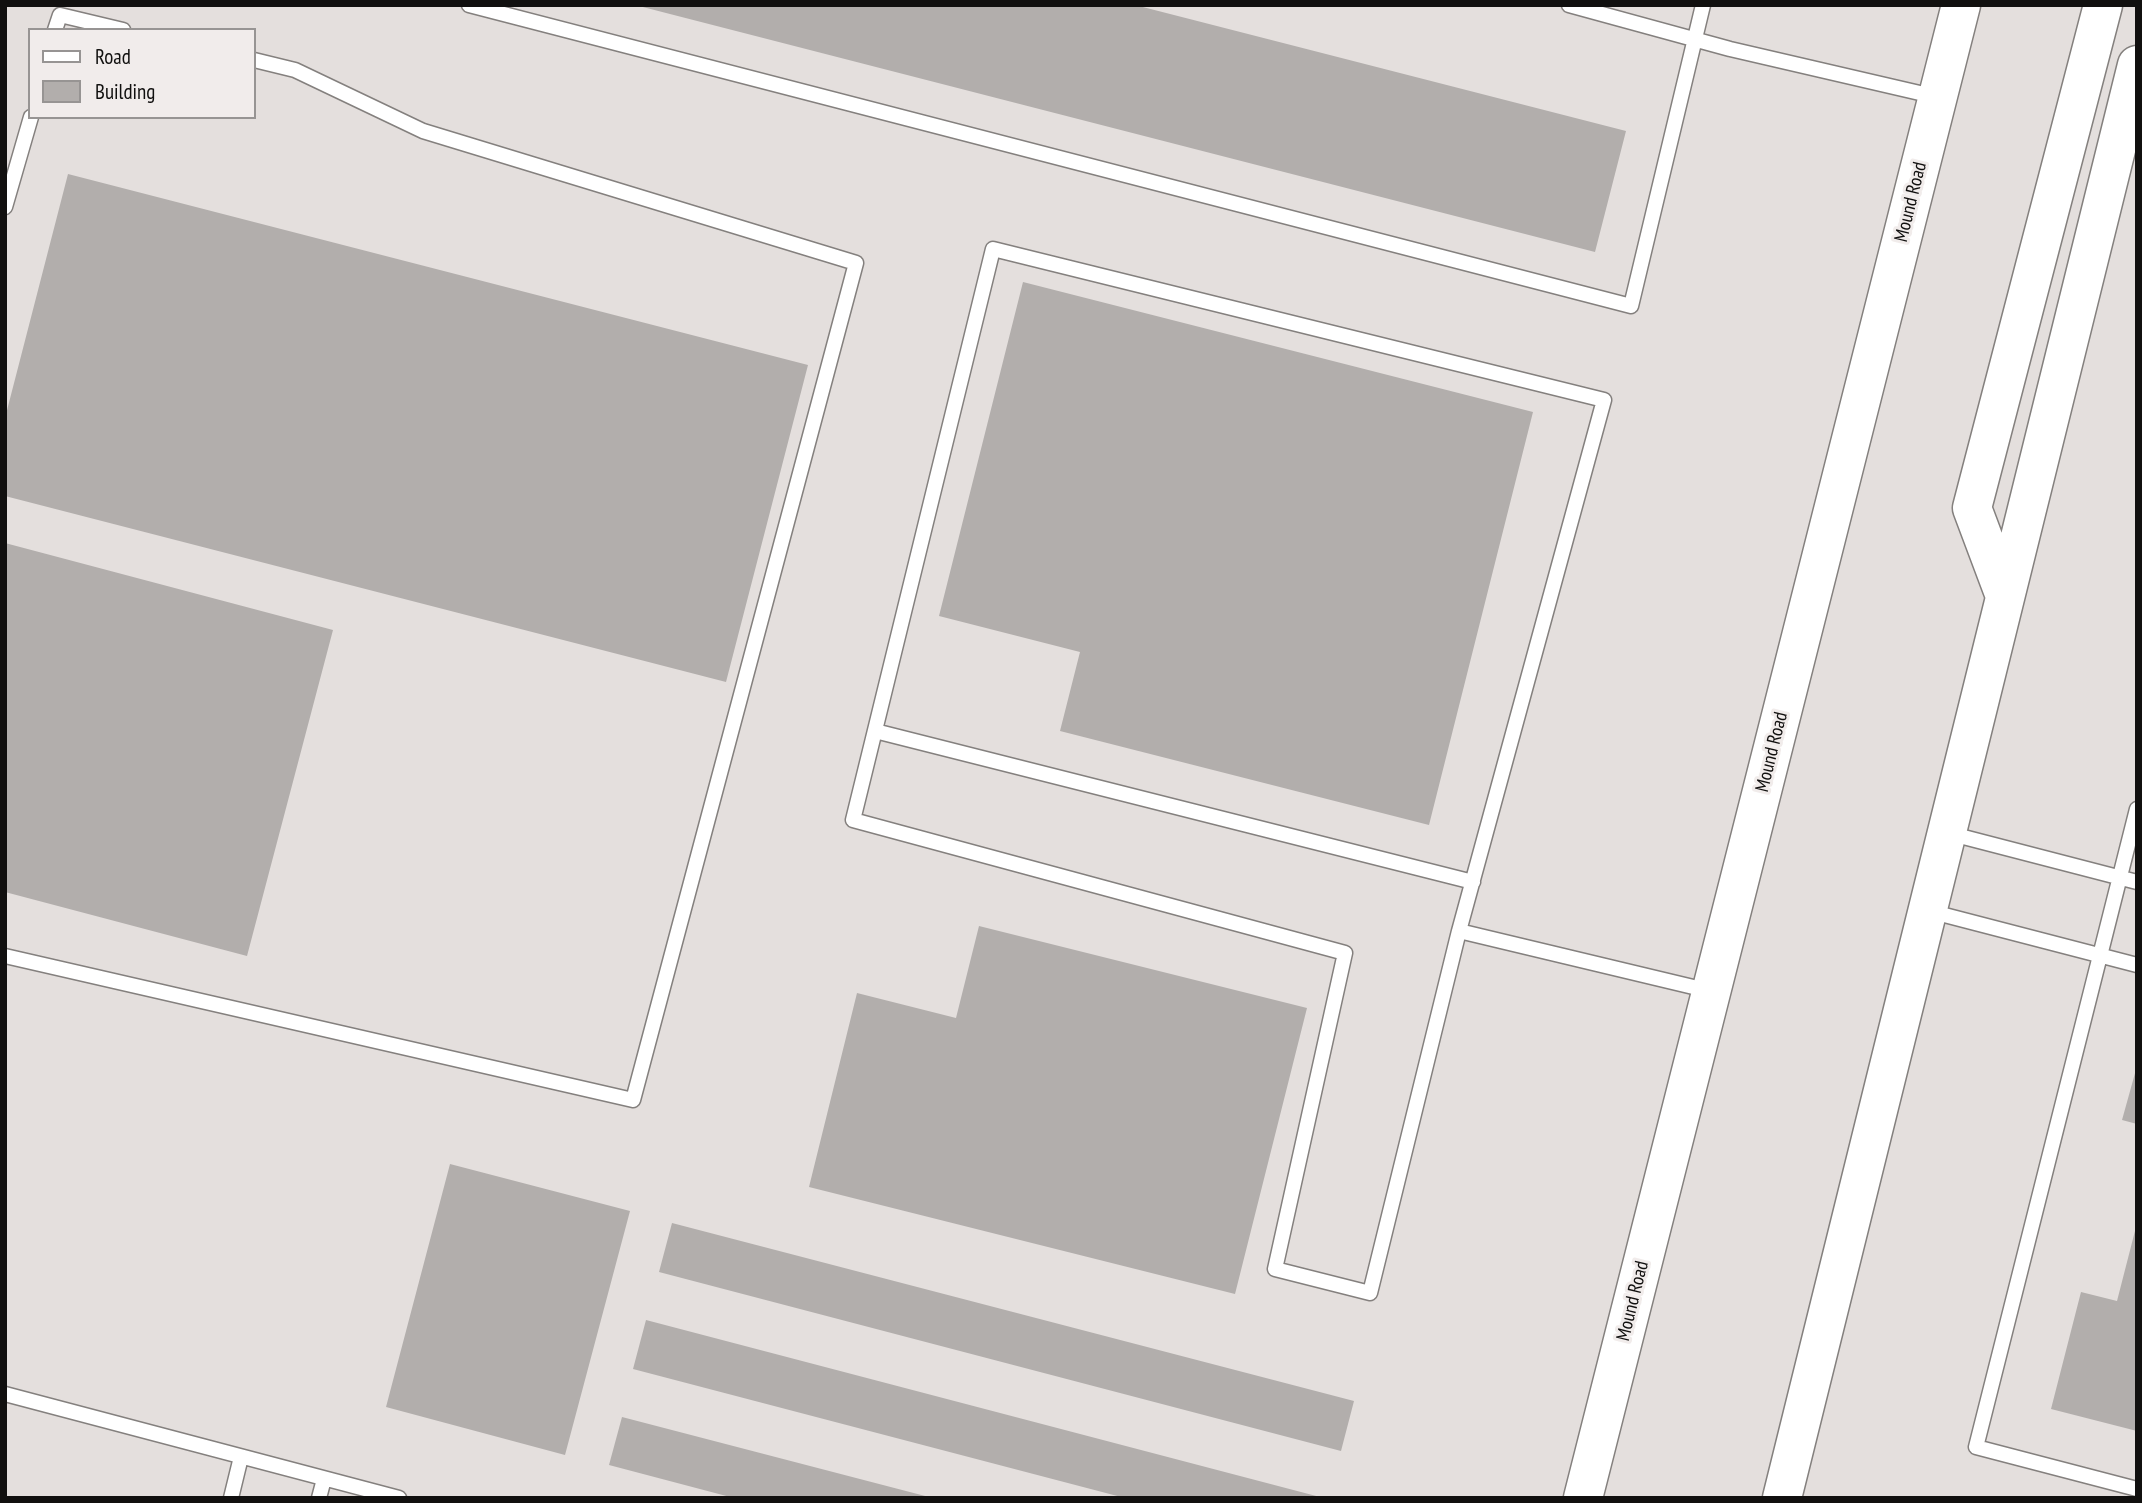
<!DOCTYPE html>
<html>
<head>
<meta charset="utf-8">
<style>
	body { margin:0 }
	#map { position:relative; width:2142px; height:1503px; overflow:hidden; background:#e4dfdd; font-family:"PT Sans Narrow",sans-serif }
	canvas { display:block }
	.frame { position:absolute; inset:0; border:7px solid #11100f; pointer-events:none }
	.legend { position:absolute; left:28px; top:28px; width:228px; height:91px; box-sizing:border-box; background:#f1eceb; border:2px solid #979493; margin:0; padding:9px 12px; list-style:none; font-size:21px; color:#11100f }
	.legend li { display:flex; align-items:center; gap:14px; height:35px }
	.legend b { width:35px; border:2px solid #979493 }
</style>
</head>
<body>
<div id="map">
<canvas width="2142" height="1503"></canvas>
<div class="frame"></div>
<ul class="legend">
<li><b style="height:9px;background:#fff"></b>Road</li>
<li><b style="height:19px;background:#b2aeac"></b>Building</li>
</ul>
</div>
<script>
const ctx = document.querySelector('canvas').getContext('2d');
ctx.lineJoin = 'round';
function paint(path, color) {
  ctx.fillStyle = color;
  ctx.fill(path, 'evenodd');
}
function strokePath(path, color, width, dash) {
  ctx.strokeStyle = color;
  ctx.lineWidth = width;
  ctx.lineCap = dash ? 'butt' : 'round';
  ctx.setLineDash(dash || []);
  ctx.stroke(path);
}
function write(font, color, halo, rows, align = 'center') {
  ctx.font = font + ' "PT Sans Narrow",sans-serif';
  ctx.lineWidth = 6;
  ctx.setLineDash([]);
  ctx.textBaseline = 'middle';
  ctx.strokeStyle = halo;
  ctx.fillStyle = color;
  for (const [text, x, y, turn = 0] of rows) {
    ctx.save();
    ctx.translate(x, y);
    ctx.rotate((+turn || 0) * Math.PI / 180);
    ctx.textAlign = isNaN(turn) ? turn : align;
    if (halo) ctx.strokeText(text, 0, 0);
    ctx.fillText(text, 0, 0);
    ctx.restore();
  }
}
const building = new Path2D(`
	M635,5H1135L1626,131L1595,252Z
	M68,174L808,365L726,682L5,496V418Z
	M1023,282L1533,412L1429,825L1060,731L1080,652L939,616Z
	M5,543L333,630L247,956L5,892Z
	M979,926L1307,1008L1235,1294L809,1187L857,993L956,1018Z
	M2137,1066V1124L2122,1120Z
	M450,1164L630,1211L565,1455L386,1407Z
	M672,1223L1354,1401L1341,1451L659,1272Z
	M2136,1227H2137V1431L2051,1409L2081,1292L2117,1301Z
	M646,1320L1320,1497V1498H1125L633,1369Z
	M622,1417L929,1497V1498H734L609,1465Z`);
const lane = new Path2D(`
	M469,5L1631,306L1703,5
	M1569,5L1730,49L1937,97
	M55,30L60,15L123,30
	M5,207L31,117
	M875,731L1473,882
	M2137,809L1976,1447L2137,1489
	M1948,833L2137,882
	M1929,911L2137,965
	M1459,931L1604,400L993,249L853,820L1345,953L1275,1269L1370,1293L1459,931L1710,991
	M5,956L633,1100L856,263L423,131L295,70L254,60
	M5,1394L399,1498
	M231,1498L241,1457
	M319,1498L324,1479`);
const secondary = new Path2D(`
	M2005,596L1972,508L2103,5
	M1583,1498L1961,5
	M1782,1498L2137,65`);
const streetNames = [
	["Mound Road",1911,202,-76],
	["Mound Road",1772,752,-76],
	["Mound Road",1633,1301,-76]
];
paint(building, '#b2aeac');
strokePath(lane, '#84807e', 17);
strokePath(secondary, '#84807e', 41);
strokePath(lane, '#fff', 14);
strokePath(secondary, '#fff', 38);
write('19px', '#11100f', '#f1eceb', streetNames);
</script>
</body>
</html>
